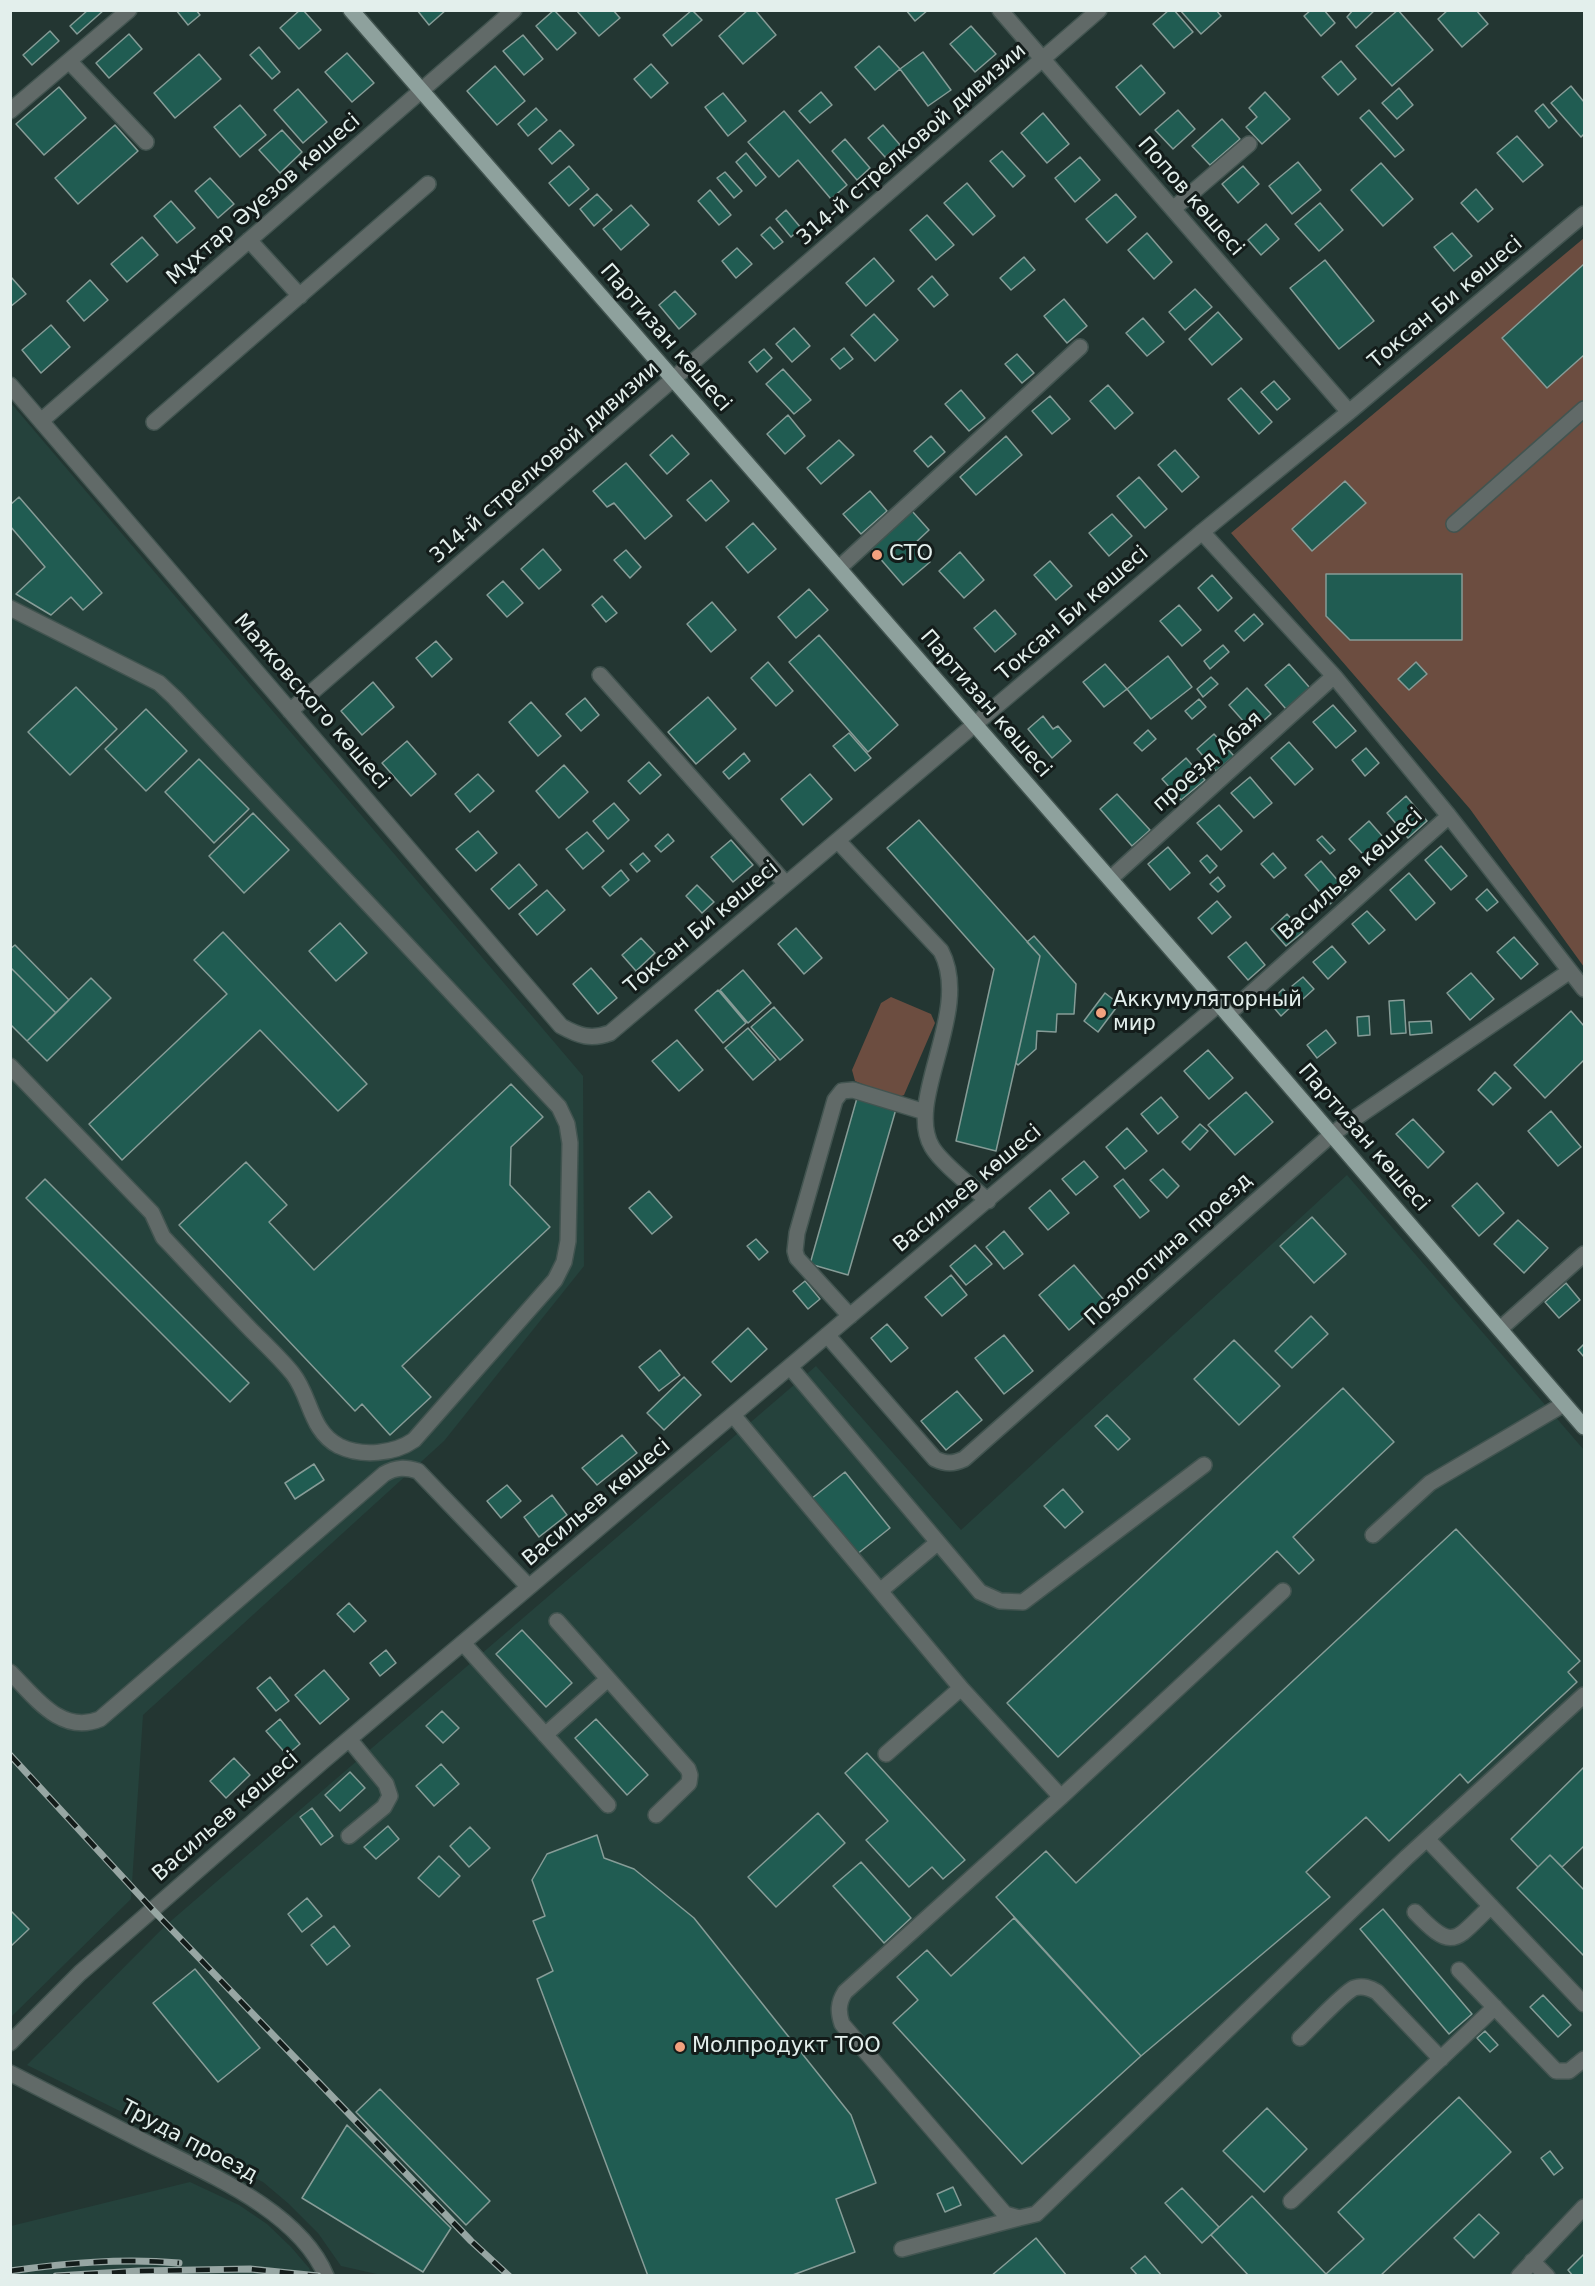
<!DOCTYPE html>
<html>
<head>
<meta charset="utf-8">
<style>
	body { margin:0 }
	#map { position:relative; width:1595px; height:2286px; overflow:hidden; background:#233632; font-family:"DejaVu Sans",sans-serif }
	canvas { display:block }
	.frame { position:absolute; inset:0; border:12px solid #e3efec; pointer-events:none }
</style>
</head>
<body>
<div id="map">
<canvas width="1595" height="2286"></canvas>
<div class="frame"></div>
</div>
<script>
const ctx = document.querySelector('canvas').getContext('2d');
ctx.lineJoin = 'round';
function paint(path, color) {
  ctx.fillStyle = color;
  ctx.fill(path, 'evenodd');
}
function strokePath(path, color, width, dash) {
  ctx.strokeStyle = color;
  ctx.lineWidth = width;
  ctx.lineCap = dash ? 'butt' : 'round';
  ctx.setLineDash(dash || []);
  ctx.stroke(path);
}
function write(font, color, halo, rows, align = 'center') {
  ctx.font = font + ' "DejaVu Sans",sans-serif';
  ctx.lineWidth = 6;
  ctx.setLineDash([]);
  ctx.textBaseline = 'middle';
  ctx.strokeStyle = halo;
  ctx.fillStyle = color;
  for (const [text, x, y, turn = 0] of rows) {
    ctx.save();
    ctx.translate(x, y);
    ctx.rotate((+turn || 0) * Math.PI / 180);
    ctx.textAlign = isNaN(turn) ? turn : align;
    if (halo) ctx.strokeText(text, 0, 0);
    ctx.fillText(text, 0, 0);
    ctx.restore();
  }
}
const built = new Path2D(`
	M10,402L583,1076L584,1266L444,1441L143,1715L131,1899L11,2017Z
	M1347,1175L1584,1450V2275H381L341,2266L318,2233L289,2204L263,2182L27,2065L165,1926L816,1366L961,1530Z
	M190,2182L239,2205L267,2224L291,2247L309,2268L312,2275H11V2226Z`);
const green = new Path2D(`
	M1584,238V967L1470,809L1231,533Z
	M891,997L931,1014L935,1023L904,1095L896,1098L855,1081L852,1070L881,1003Z`);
const building = new Path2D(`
	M88,10H104L77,34L70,26Z
	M176,10H196L200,15L188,25Z
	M300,10H303L321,30L299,49L280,28Z
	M417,10H446L429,25Z
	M554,10L576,33L557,50L536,26Z
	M576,10H613L620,18L599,36Z
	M692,10L702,20L672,46L663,35Z
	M748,10H755L776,35L743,64L719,36Z
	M906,10H928L915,21Z
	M1169,10H1174L1193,32L1174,48L1153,24Z
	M1180,10H1216L1221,16L1201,34Z
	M1311,10H1324L1335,23L1321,36L1304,16Z
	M1353,10H1375L1356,28L1347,17Z
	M1398,10L1433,50L1392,86L1356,46Z
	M1448,10H1476L1488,24L1462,47L1438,19Z
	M971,26L996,54L975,72L950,44Z
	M50,31L59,41L32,65L23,55Z
	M129,34L142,49L109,78L96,63Z
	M523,35L543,59L524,75L503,51Z
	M879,46L900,69L875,90L855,67Z
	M259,47L280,72L272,79L250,55Z
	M923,52L951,90L928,106L900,69Z
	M347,53L374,83L352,102L325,72Z
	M199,54L221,79L175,118L154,93Z
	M1341,61L1356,79L1338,95L1322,77Z
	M651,64L668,83L651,98L634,79Z
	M1141,65L1165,93L1140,115L1116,87Z
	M495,66L525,101L497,125L467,91Z
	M1571,86L1584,102V134L1581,137L1551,103Z
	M59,87L86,118L44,155L16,124Z
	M1399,88L1413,105L1397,119L1382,103Z
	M298,89L327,122L303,143L274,110Z
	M821,92L832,105L810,123L799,111Z
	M1265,92L1290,119L1262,144L1246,127L1257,117L1249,108Z
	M723,93L746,121L728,136L705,107Z
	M1543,104L1557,121L1549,128L1535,111Z
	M240,105L266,135L240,157L214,127Z
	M536,108L547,120L528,136L518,124Z
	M1178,110L1195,129L1173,149L1155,130Z
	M1369,110L1404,150L1395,157L1360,118Z
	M784,111L847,185L831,199L798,160L779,177L748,142Z
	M1043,113L1069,144L1047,163L1021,133Z
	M1222,119L1240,139L1210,165L1192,146Z
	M115,125L138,151L78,204L55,178Z
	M883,125L900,145L885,157L868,138Z
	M282,130L302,152L280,173L259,150Z
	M560,130L574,145L552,164L539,149Z
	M1517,136L1543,165L1523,182L1497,153Z
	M845,139L870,168L857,180L832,151Z
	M1002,151L1025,176L1013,187L990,161Z
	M746,153L766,177L756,186L736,162Z
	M1080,157L1100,180L1075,202L1055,178Z
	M1298,162L1321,190L1292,214L1269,186Z
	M1381,163L1413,199L1383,226L1351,190Z
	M569,166L589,189L569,206L549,183Z
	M1243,166L1259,184L1238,203L1222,184Z
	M725,172L742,191L734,198L717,178Z
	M210,178L234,204L218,218L195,191Z
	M967,183L995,216L973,235L944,203Z
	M1476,189L1493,209L1478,222L1461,203Z
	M710,190L731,215L719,225L698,201Z
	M597,194L612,210L594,226L580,209Z
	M1116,194L1136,217L1107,243L1086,219Z
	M171,201L195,228L177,243L154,216Z
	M1320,203L1343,230L1319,251L1295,224Z
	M631,205L649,225L621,250L603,229Z
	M786,210L801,228L791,237L776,219Z
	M927,215L954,245L936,260L910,230Z
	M1266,224L1279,239L1261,255L1248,240Z
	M770,227L783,242L774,249L761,235Z
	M1147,233L1172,262L1154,279L1128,250Z
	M1452,233L1472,256L1454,271L1434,247Z
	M142,237L158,255L127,282L111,264Z
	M737,248L752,264L736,278L722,261Z
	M1024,257L1035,270L1011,290L1000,278Z
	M874,258L894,281L866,306L846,283Z
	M1325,260L1374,321L1339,349L1290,288Z
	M1584,264V355L1547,388L1502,338Z
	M932,276L948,295L934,307L918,289Z
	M11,277L26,294L10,307V278Z
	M90,280L108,300L84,321L67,301Z
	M1195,289L1212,307L1185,330L1169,312Z
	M675,291L696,314L679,329L659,305Z
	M1064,299L1087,326L1067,343L1044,316Z
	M1218,312L1242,339L1212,365L1189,339Z
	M874,314L898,340L875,361L851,335Z
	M1143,318L1164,342L1147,356L1126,333Z
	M51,325L70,347L41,373L22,350Z
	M794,328L810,346L792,362L776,344Z
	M844,348L853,359L840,369L831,359Z
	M764,349L772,358L757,372L749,362Z
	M1017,354L1034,373L1022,383L1005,364Z
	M783,369L811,400L794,414L766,384Z
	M1274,381L1290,399L1277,410L1261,392Z
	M1108,385L1133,413L1115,429L1090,401Z
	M1241,388L1272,422L1259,434L1228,399Z
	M961,390L985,418L969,431L945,404Z
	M1050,396L1070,419L1052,434L1032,411Z
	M788,415L805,436L785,454L767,434Z
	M672,435L689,454L667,474L650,455Z
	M931,436L945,452L928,467L914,451Z
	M1006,436L1022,455L976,495L960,477Z
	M839,440L854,455L821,484L807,468Z
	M1175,450L1199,477L1182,492L1158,465Z
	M626,463L672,516L645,539L614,503L607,507L593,491Z
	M1139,477L1167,509L1145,528L1117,496Z
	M711,480L729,501L706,521L687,500Z
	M1345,481L1366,503L1312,551L1292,529Z
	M870,491L887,511L861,534L843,514Z
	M19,497L102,593L83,610L71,597L51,615L16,594L45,567L10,526V505Z
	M912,511L929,530L914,544L930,562L903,585L871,548Z
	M1112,514L1132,536L1109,556L1089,533Z
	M753,523L776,549L748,573L726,547Z
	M543,549L561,570L539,589L521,569Z
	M626,550L641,567L630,578L614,560Z
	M960,552L984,580L964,598L939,571Z
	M1050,561L1072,586L1056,600L1034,575Z
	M1326,574H1462V640H1350L1326,616Z
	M1212,575L1232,598L1218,611L1198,588Z
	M503,581L523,603L507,617L487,595Z
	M809,589L828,610L796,638L778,617Z
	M602,596L617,613L606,622L592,605Z
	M712,602L736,630L711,652L687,624Z
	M1179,605L1201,630L1182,646L1160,621Z
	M995,610L1016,634L995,652L974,628Z
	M1254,614L1263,624L1244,641L1235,631Z
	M819,635L898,725L868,752L789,662Z
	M436,641L452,659L432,677L416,658Z
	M1223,645L1229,652L1210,669L1204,661Z
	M1168,656L1192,687L1151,719L1127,689Z
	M768,662L793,691L776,706L751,678Z
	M1416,662L1427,674L1409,690L1398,679Z
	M1105,664L1127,689L1104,707L1083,682Z
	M1289,664L1310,688L1286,709L1265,685Z
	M1211,677L1218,684L1203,697L1197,689Z
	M373,682L394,707L362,735L341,711Z
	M76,687L117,729L70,775L28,732Z
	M1247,688L1271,714L1252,731L1229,705Z
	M708,697L736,729L696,764L668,732Z
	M585,698L599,715L581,731L566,714Z
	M1199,699L1206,707L1192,719L1185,711Z
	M531,702L561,736L538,756L509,722Z
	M1333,705L1356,731L1336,748L1313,722Z
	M146,709L187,751L146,791L105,749Z
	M1043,716L1053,729L1058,726L1071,741L1052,758L1028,729Z
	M1148,730L1156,739L1142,751L1134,743Z
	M849,733L871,758L855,771L833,746Z
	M1214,734L1234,756L1216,771L1197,749Z
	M407,741L436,774L411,796L382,763Z
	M1289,742L1313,769L1295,785L1271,758Z
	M1366,748L1379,763L1365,776L1352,760Z
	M744,753L750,761L729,779L723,772Z
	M1186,758L1205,780L1181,800L1162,779Z
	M199,759L249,809L214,843L165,792Z
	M649,762L661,775L640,794L628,781Z
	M564,765L588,792L559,818L536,791Z
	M478,774L494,791L470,812L455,794Z
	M810,774L832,799L803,825L781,799Z
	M1250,777L1272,803L1254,818L1231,793Z
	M1117,794L1150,830L1132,846L1100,809Z
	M1406,796L1427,821L1408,838L1387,813Z
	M614,803L629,820L608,839L593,821Z
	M1219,805L1242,831L1221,850L1197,823Z
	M253,813L289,850L244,893L209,856Z
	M919,820L1040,956L996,1151L956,1141L994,969L887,848Z
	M1369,821L1390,845L1370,862L1349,839Z
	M478,831L497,853L476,871L456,849Z
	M587,832L604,851L583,869L566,849Z
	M668,834L674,841L661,852L655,846Z
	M1322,836L1335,850L1330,854L1317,840Z
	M731,840L753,865L733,882L711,857Z
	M1441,846L1467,876L1451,890L1425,860Z
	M1168,847L1190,873L1170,890L1148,864Z
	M643,853L650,861L637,872L630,864Z
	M1273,853L1286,868L1274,878L1261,864Z
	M1207,855L1217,866L1210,873L1200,861Z
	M1321,861L1346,890L1330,904L1305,875Z
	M519,864L537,885L509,909L491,889Z
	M621,870L629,880L610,896L602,887Z
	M1409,873L1435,903L1416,920L1390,890Z
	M1218,877L1225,886L1218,892L1210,884Z
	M697,885L714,902L702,913L686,896Z
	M1487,889L1498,902L1487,911L1476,899Z
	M547,890L565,910L537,935L519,914Z
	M1217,901L1231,917L1212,934L1198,918Z
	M1367,911L1385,930L1369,944L1352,924Z
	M1287,914L1303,932L1286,946L1271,929Z
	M340,923L367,953L336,981L309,951Z
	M796,928L822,958L804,974L778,944Z
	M223,932L367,1084L338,1111L260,1030L122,1160L89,1124L227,994L194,960Z
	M1034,936L1076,984L1074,1014H1057L1056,1032L1037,1031L1036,1049L1018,1065L1016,1063L1040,956L1027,942Z
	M1514,937L1538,964L1521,979L1497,952Z
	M641,938L655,953L636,971L622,955Z
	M1246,942L1265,965L1248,980L1228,957Z
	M15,945L69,1000L56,1013L10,967V949Z
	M1332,946L1346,962L1328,979L1313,962Z
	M10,967L56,1013L27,1041L10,1024Z
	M591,968L617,998L598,1014L573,984Z
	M743,970L771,1003L748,1023L720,990Z
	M1471,973L1494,999L1470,1020L1447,993Z
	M1303,977L1314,989L1303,999L1292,986Z
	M91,978L111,998L47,1061L27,1041Z
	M1283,989L1295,1003L1281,1016L1269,1002Z
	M718,990L746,1023L723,1043L695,1010Z
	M1105,993L1119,1004L1098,1032L1084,1021Z
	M1404,1000L1406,1033L1391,1034L1389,1001Z
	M774,1007L803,1040L780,1060L751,1027Z
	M1571,1011L1584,1026V1060L1545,1098L1514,1065Z
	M1369,1016L1370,1035L1358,1036L1357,1017Z
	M1431,1021L1432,1033L1410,1035L1409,1022Z
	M748,1028L776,1060L753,1080L725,1048Z
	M1326,1030L1336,1043L1317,1058L1307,1045Z
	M677,1040L703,1070L679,1091L652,1061Z
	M1208,1050L1233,1078L1209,1099L1184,1071Z
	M1495,1072L1511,1088L1493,1105L1478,1090Z
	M511,1084L543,1117L511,1147L510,1185L550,1227L402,1366L431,1397L390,1435L362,1404L355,1411L179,1225L246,1162L287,1205L269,1222L314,1270Z
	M1246,1092L1273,1122L1235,1155L1208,1125Z
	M1161,1097L1178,1117L1158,1134L1141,1114Z
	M857,1098L896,1109L848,1275L810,1264Z
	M1551,1111L1581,1147L1558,1166L1528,1131Z
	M1413,1119L1444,1152L1428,1168L1396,1134Z
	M1200,1124L1208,1131L1190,1150L1182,1142Z
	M1127,1128L1147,1151L1125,1169L1106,1147Z
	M1084,1161L1098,1177L1076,1195L1062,1179Z
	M1163,1169L1179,1186L1167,1198L1150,1180Z
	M45,1179L249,1383L230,1402L26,1198Z
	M1123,1179L1149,1211L1140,1218L1114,1186Z
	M1477,1183L1504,1213L1479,1236L1452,1206Z
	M1050,1190L1069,1213L1048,1230L1029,1208Z
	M649,1191L672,1217L652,1234L629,1208Z
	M1312,1217L1346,1254L1314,1283L1280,1246Z
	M1518,1220L1548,1248L1524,1273L1494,1244Z
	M1004,1231L1023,1254L1004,1269L986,1247Z
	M756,1239L768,1252L759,1260L747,1246Z
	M975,1245L992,1264L966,1285L950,1266Z
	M1074,1265L1104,1300L1069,1330L1039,1295Z
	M951,1275L967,1295L942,1316L925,1297Z
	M805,1281L820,1299L808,1309L793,1291Z
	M1566,1283L1580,1300L1559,1318L1545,1302Z
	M1311,1316L1328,1334L1292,1368L1275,1351Z
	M887,1324L908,1348L891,1362L871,1338Z
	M748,1328L767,1349L731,1382L712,1362Z
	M1004,1335L1033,1371L1004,1394L975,1358Z
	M1234,1340L1280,1386L1239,1425L1194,1379Z
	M1584,1344V1357L1578,1350Z
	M660,1350L680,1375L659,1391L639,1367Z
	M684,1377L701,1395L664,1430L647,1413Z
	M1343,1388L1394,1442L1293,1537L1314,1560L1299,1574L1277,1551L1058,1757L1007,1703Z
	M957,1391L982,1420L946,1450L921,1421Z
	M1107,1415L1130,1439L1118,1450L1095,1426Z
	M622,1435L637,1453L597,1485L582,1468Z
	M314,1464L324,1480L295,1499L285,1483Z
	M845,1472L890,1528L856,1555L811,1499Z
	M507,1485L521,1501L501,1518L487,1501Z
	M1063,1489L1083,1512L1065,1528L1044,1506Z
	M552,1495L567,1515L539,1537L524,1517Z
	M1456,1529L1580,1661L1568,1672L1577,1682L1468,1783L1460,1774L1389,1841L1366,1817L1306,1872L1330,1897L1141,2056L996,1897L1046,1851L1076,1883Z
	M349,1603L366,1621L354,1632L337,1614Z
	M522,1630L572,1683L546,1707L496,1654Z
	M386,1650L396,1663L380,1676L370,1663Z
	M324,1670L349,1699L320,1724L295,1695Z
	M270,1677L289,1701L276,1711L257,1688Z
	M442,1711L459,1728L443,1743L426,1726Z
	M280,1719L300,1744L287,1755L266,1731Z
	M596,1719L648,1775L627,1795L575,1738Z
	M867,1753L965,1860L943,1879L932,1867L909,1887L866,1840L888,1821L845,1773Z
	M234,1758L250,1775L226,1798L210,1781Z
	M441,1764L459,1784L434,1806L416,1786Z
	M1584,1767V1846L1562,1867L1550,1855L1538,1867L1511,1839Z
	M350,1772L365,1788L340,1811L325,1795Z
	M312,1808L333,1836L321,1845L300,1817Z
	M818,1813L845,1843L776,1907L748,1877Z
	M388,1826L399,1839L376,1859L364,1847Z
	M470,1827L490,1848L469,1867L450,1846Z
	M597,1835L604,1858L634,1869L694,1918L851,2115L876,2183L836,2199L855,2252L790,2276H648L537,1979L553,1971L533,1921L545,1916L532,1880L547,1854Z
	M1550,1855L1584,1890V1956L1517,1888Z
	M439,1856L460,1876L439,1897L418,1878Z
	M861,1862L911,1918L884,1943L833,1886Z
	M307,1898L322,1916L302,1932L288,1914Z
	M1383,1909L1472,2014L1449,2034L1360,1929Z
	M10,1910L29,1929L10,1947Z
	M1014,1918L1141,2056L1022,2164L893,2023L918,2000L897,1977L927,1950L951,1976Z
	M334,1926L350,1946L327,1965L311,1945Z
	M195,1969L260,2048L218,2082L153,2003Z
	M1543,1995L1571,2025L1558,2037L1530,2007Z
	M1485,2031L1498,2045L1490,2052L1477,2038Z
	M380,2089L490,2201L466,2225L356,2112Z
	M1459,2097L1511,2152L1380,2276H1249L1211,2235L1252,2196L1326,2274L1364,2239L1338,2212Z
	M1267,2108L1307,2149L1264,2192L1223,2151Z
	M347,2125L451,2228L423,2272L302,2198Z
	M1550,2151L1563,2168L1554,2175L1541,2158Z
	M953,2187L961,2205L945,2212L937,2194Z
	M1182,2188L1219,2227L1202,2243L1165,2203Z
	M1479,2214L1499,2233L1474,2258L1454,2238Z
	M1036,2238L1067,2276H991Z
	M1584,2254V2276H1573L1568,2270Z
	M1145,2256L1162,2276H1138L1131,2268Z`);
const minor = new Path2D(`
	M1000,10L1349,412
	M69,61L146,142
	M10,111L129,10
	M1173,209L1249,144
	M249,240L300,296
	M10,385L561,1026C579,1036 591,1040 610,1033L1202,532L1349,412L1584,214
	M41,421L514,10
	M154,422L428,184
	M1454,524L1584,409
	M1202,532L1334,676L1449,816L1584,989
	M839,568L1080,347
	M10,608L159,683L175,698L559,1107L567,1124L570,1143L568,1241L564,1262L555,1280L414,1440C394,1454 362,1457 339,1446C310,1431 311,1397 293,1374C281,1359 266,1345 252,1331C222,1300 193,1269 163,1237L152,1213L10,1066
	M600,675L786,884
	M290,711L1099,10
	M838,841L941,951C973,1011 904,1100 932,1147C942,1164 973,1187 988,1201
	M1110,879L1334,676
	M1228,1014L1449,816
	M850,1316L797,1258L795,1251L797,1233L835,1100L842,1091L853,1090L925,1112
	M1500,1329L1584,1254
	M827,1335L935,1459C946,1464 953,1464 964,1459L1332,1134L1570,971
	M790,1367L980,1592L1000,1601L1023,1602L1204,1465
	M733,1415L961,1688L1061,1797
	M1373,1535L1430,1483L1564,1404
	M880,1591L937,1543
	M1283,1591L1061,1797L845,1992C838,2003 838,2012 842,2024L1005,2214L1019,2218L1036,2214L1407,1857L1584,1695
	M557,1621L688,1769L690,1775L689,1783L656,1815
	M463,1643L608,1805
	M10,1672C35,1697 61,1735 100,1719L384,1474C396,1467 405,1467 418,1471L529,1587
	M545,1735L608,1679
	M886,1754L961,1688
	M349,1836L384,1807L390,1796L386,1784L349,1739
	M1427,1839L1584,2004
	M1415,1912C1454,1953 1455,1940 1491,1906
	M1459,1970L1556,2071H1569L1584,2059
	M1300,2038C1311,2028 1343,1993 1354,1988C1363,1985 1370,1988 1377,1992L1441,2059
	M10,2043L80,1973L323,1761L1219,1004
	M10,2073C55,2096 100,2119 145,2142C204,2172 299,2210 326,2276
	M1291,2201L1495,2007
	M902,2249L1019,2218
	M1532,2261L1547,2276
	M1519,2276L1584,2207`);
const major = new Path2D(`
	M351,10L1219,1004L1584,1427`);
const rail = new Path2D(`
	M10,1755L152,1909L471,2241L509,2276
	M10,2271C67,2263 122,2258 179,2263
	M56,2276L139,2271L250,2269L318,2276`);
const markers = [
	[877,555,6,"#f2a17e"],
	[1101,1013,6,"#f2a17e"],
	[680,2047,6,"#f2a17e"]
];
const streetNames = [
	["314-й стрелковой дивизии",912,145,-41],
	["Попов көшесі",1190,197,49],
	["Мұхтар Әуезов көшесі",264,200,-41],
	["Токсан Би көшесі",1446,303,-40],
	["Партизан көшесі",665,338,49],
	["314-й стрелковой дивизии",545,463,-41],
	["Токсан Би көшесі",1073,614,-41],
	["Маяковского көшесі",311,702,49],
	["Партизан көшесі",985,704,49],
	["проезд Абая",1208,762,-42],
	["Васильев көшесі",1351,875,-42],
	["Токсан Би көшесі",702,928,-40],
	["Партизан көшесі",1363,1138,49],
	["Васильев көшесі",968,1189,-40],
	["Позолотина проезд",1169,1250,-42],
	["Васильев көшесі",597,1503,-40],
	["Васильев көшесі",226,1817,-41],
	["Труда проезд",189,2142,28]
];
const poiNames = [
	["СТО",889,555],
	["Аккумуляторный",1113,1001],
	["мир",1113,1025],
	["Молпродукт ТОО",692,2047]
];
paint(built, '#25423c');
paint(green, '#6c4d40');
paint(building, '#205c52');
strokePath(building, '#869c97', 1.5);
strokePath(minor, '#425450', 18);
strokePath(major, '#425450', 18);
strokePath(minor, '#616a68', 15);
strokePath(major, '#8ea19d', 15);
strokePath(rail, '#97a6a3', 7);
strokePath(rail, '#131c1a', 4.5, [14]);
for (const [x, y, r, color] of markers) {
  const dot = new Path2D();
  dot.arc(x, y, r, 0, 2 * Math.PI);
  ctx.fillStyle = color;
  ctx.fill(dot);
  strokePath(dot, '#131c1a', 2);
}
write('21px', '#e3efec', '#131c1a', streetNames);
write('21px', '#e3efec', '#131c1a', poiNames, 'left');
</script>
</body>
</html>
